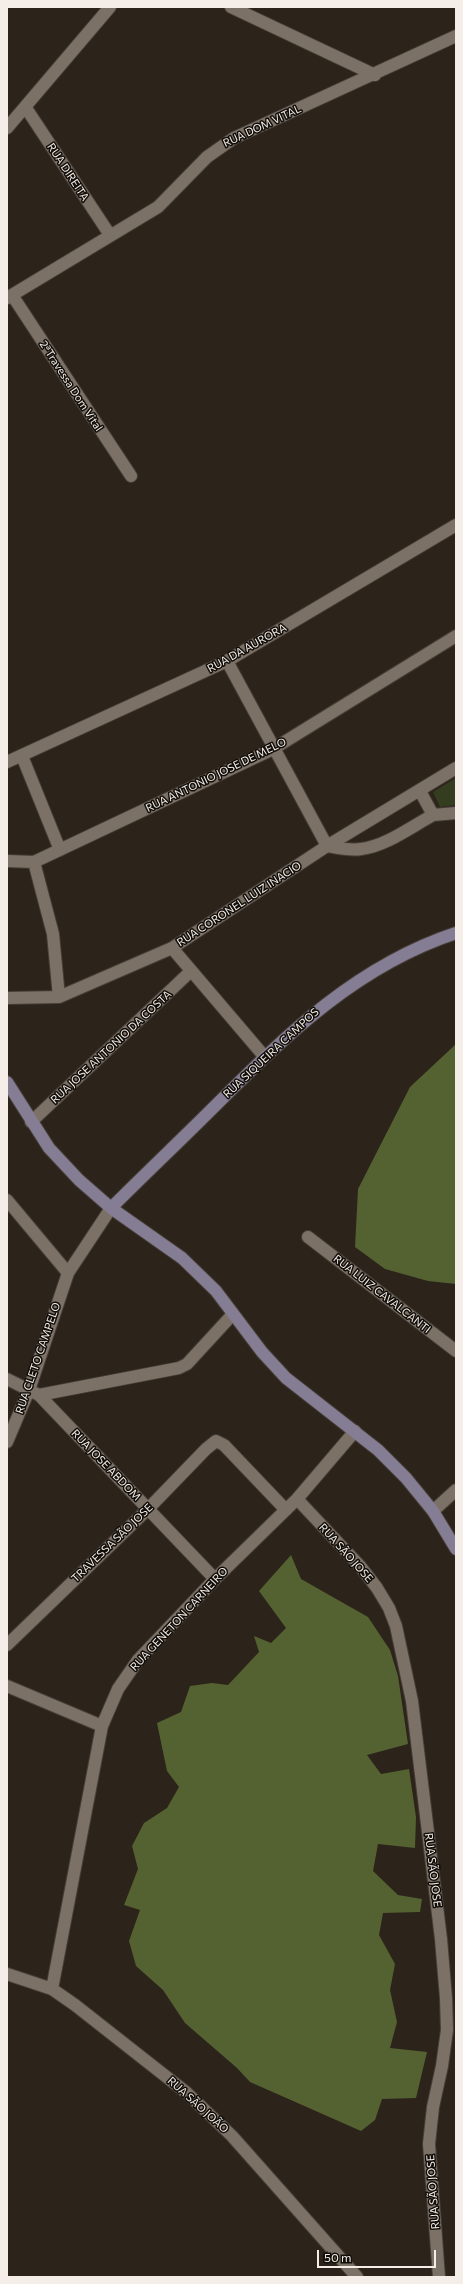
<!DOCTYPE html>
<html>
<head>
<meta charset="utf-8">
<style>
	body { margin:0 }
	#map { position:relative; width:463px; height:2284px; overflow:hidden; background:#2c231a; font-family:Commissioner,sans-serif }
	canvas { display:block }
	.frame { position:absolute; inset:0; border:8px solid #f5eee8; pointer-events:none }
	.scale { position:absolute; left:317px; top:2250px; width:119px; height:18px; box-sizing:border-box; border:2px solid #f5eee8; border-top:0; padding-left:5px; font-size:12px; line-height:14px; white-space:nowrap; color:#f5eee8; -webkit-text-stroke:3px #110d09; paint-order:stroke }
</style>
</head>
<body>
<div id="map">
<canvas width="463" height="2284"></canvas>
<div class="frame"></div>
<div class="scale">50 m</div>
</div>
<script>
const ctx = document.querySelector('canvas').getContext('2d');
ctx.lineJoin = 'round';
function paint(path, color) {
  ctx.fillStyle = color;
  ctx.fill(path, 'evenodd');
}
function strokePath(path, color, width, dash) {
  ctx.strokeStyle = color;
  ctx.lineWidth = width;
  ctx.lineCap = dash ? 'butt' : 'round';
  ctx.setLineDash(dash || []);
  ctx.stroke(path);
}
function write(font, color, halo, rows, align = 'center') {
  ctx.font = font + ' Commissioner,sans-serif';
  ctx.lineWidth = 3;
  ctx.setLineDash([]);
  ctx.textBaseline = 'middle';
  ctx.strokeStyle = halo;
  ctx.fillStyle = color;
  for (const [text, x, y, turn = 0] of rows) {
    ctx.save();
    ctx.translate(x, y);
    ctx.rotate((+turn || 0) * Math.PI / 180);
    ctx.textAlign = isNaN(turn) ? turn : align;
    if (halo) ctx.strokeText(text, 0, 0);
    ctx.fillText(text, 0, 0);
    ctx.restore();
  }
}
const green = new Path2D(`
	M456,778V805L440,807L433,792Z`);
const forest = new Path2D(`
	M456,1044V1284L428,1281L385,1269L355,1247L358,1189L410,1087Z
	M291,1555L301,1579L368,1617L390,1650L398,1676L408,1744L367,1755L381,1774L409,1769L416,1817L415,1848L378,1844L373,1871L398,1895L422,1899L420,1912L383,1913L379,1935L395,1964L390,1990L397,2022L390,2048L427,2052L416,2098L382,2099L375,2120L361,2131L250,2082L237,2068L185,2023L163,1990L136,1966L129,1941L140,1910L124,1905L138,1869L132,1846L144,1823L167,1808L179,1787L167,1771L157,1723L181,1712L190,1686L212,1683L228,1685L259,1652L254,1636L271,1643L286,1628L259,1591Z`);
const street = new Path2D(`
	M231,7L375,75
	M26,108L110,235
	M7,128L110,7
	M12,295L131,476
	M7,298L158,207L207,157L234,138L456,36
	M227,661L327,846C338,848 350,851 361,849C386,846 411,827 433,815
	M22,756L60,850
	M7,762L227,661L456,525
	M420,791L433,815L456,813
	M7,861L34,862L273,749L456,636
	M34,862L53,934L59,997
	M172,948L264,1056
	M7,998L59,997L172,948L327,846L456,768
	M31,1122L191,971
	M7,1200L68,1273
	M308,1237L456,1351
	M7,1379L39,1395L215,1579
	M39,1395L179,1368L187,1364L233,1314
	M7,1442L29,1390L68,1273L111,1208
	M297,1499L360,1566L377,1588L389,1608L396,1626L412,1701L441,1939L446,1998L447,2030L442,2066L433,2107L429,2144L439,2277
	M433,1511L456,1490
	M7,1645L148,1509L206,1449L216,1441L224,1445L286,1510
	M7,1686L102,1726
	M7,1974L52,1989L75,2005L187,2093L232,2136L357,2277
	M52,1989L102,1726L118,1689L138,1660L215,1579L297,1499L355,1431`);
const secondary = new Path2D(`
	M7,1082L49,1148L79,1180L111,1208L182,1258L216,1291L262,1352L286,1378L378,1450L406,1478L433,1511L456,1549
	M111,1208C146,1173 182,1139 217,1104C288,1033 359,965 456,933`);
const streetNames = [
	["RUA DOM VITAL",262,126,-25],
	["RUA DIREITA",68,172,57],
	["2ªTravessa Dom Vital",71,386,57],
	["RUA DA AURORA",247,648,-29],
	["RUA ANTONIO JOSE DE MELO",216,775,-26],
	["RUA CORONEL LUIZ INACIO",239,904,-33],
	["RUA JOSE ANTONIO DA COSTA",111,1047,-43],
	["RUA SIQUEIRA CAMPOS",271,1053,-43],
	["RUA LUIZ CAVALCANTI",382,1294,38],
	["RUA CLETO CAMPELO",38,1358,-71],
	["RUA JOSE ABDOM",106,1465,46],
	["TRAVESSA SÃO JOSE",112,1543,-44],
	["RUA SÃO JOSE",346,1553,48],
	["RUA GENETON CARNEIRO",179,1619,-47],
	["RUA SÃO JOSE",433,1870,83],
	["RUA SÃO JOÃO",198,2105,42],
	["RUA SÃO JOSE",433,2192,-94]
];
paint(green, '#343d1f');
paint(forest, '#546232');
strokePath(street, '#463e37', 14);
strokePath(secondary, '#463e37', 14);
strokePath(street, '#7c7166', 12);
strokePath(secondary, '#847d93', 12);
write('11px', '#f5eee8', '#110d09', streetNames);
</script>
</body>
</html>
